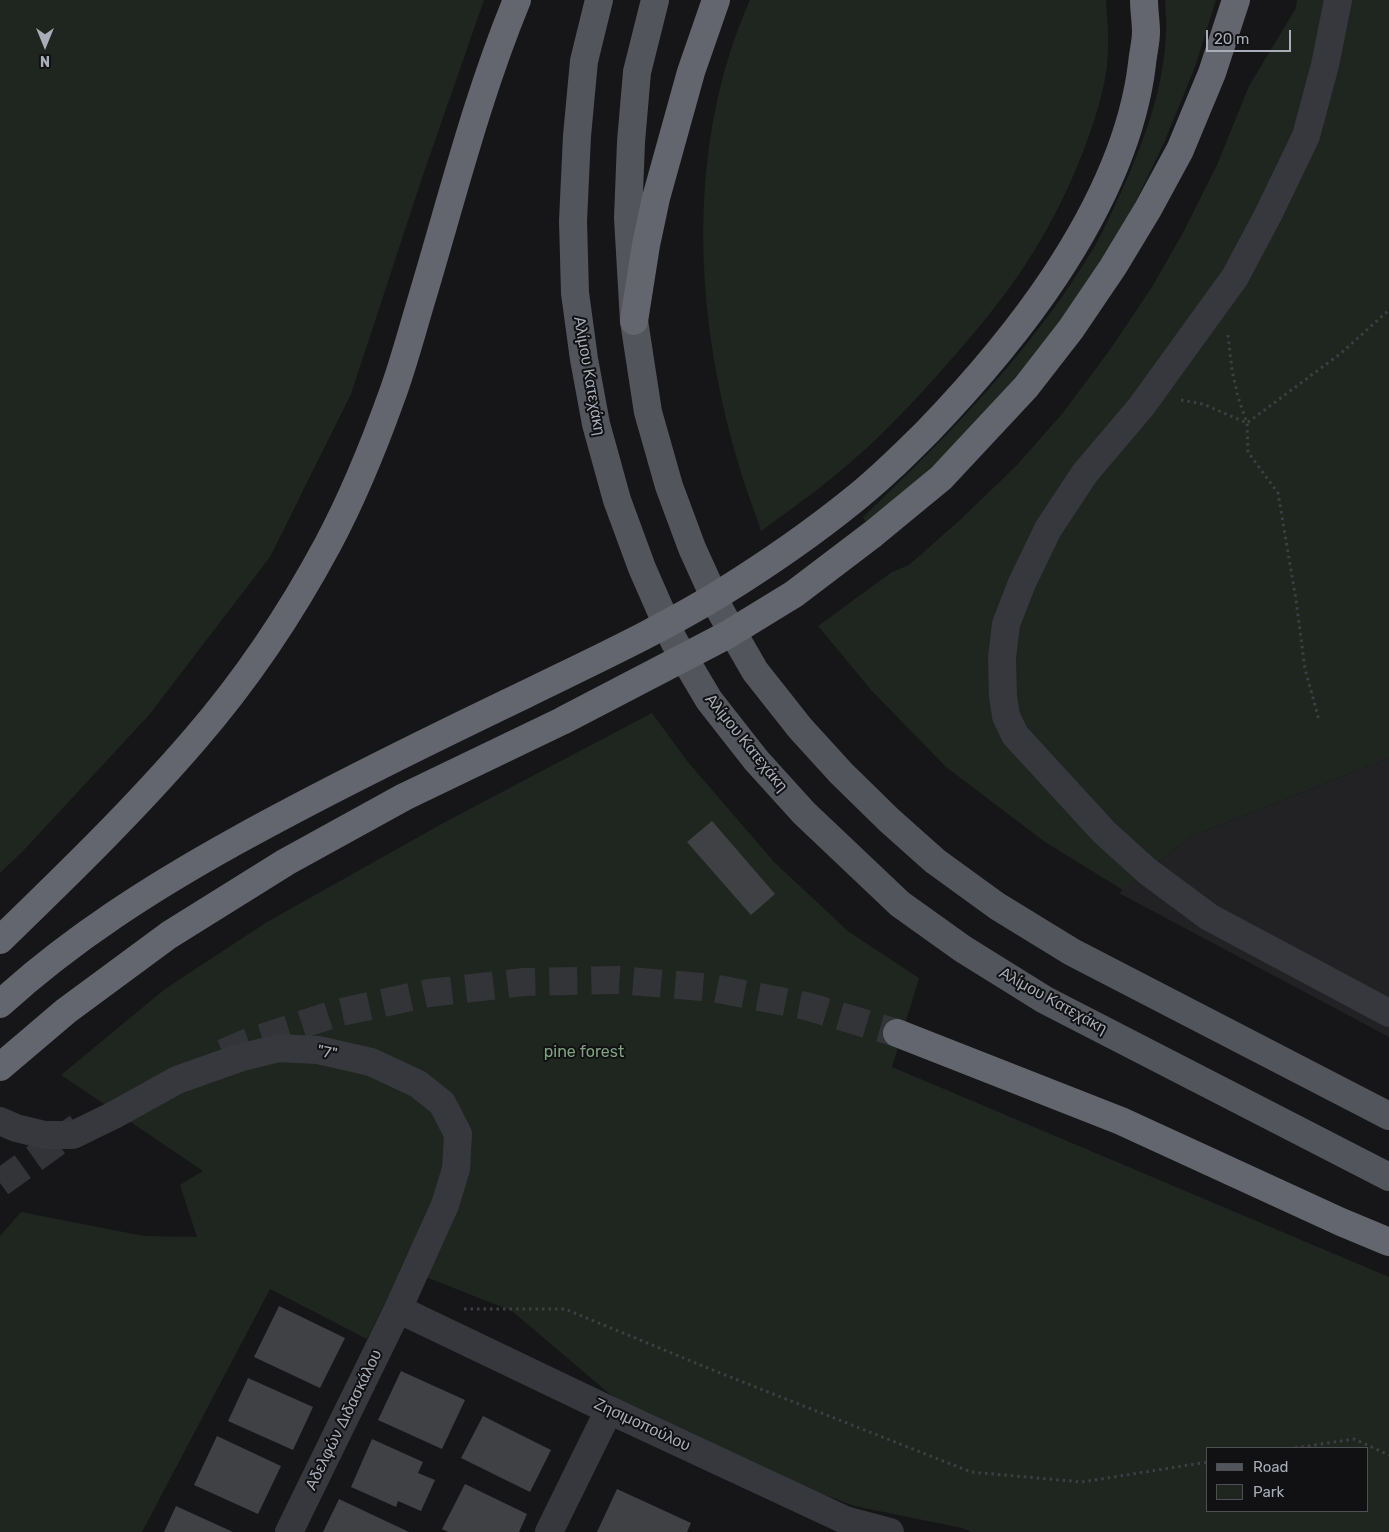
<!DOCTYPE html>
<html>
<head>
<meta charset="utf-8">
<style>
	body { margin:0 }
	#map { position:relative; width:1389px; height:1532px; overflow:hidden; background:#161618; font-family:Rubik,sans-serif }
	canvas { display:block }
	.legend { position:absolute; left:1206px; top:1447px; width:162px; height:65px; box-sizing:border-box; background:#111113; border:1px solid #4d4f55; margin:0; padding:6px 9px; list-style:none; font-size:15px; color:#a8adb8 }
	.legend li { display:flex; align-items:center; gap:10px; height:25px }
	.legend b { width:25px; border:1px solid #4d4f55 }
	.north { position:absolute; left:20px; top:20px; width:50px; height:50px; -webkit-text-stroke:4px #111113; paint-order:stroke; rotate:180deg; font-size:14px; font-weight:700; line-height:20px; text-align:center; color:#a8adb8 }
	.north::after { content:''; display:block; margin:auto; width:18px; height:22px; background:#a8adb8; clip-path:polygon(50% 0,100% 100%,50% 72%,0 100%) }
	.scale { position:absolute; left:1206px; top:30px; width:85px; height:22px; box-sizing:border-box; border:2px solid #a8adb8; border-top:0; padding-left:6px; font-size:15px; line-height:18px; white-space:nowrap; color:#a8adb8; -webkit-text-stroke:4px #111113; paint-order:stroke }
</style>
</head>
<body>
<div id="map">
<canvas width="1389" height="1532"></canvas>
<ul class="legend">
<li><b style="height:6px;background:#53555c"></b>Road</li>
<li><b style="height:14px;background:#1e261f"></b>Park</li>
</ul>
<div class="north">N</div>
<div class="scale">20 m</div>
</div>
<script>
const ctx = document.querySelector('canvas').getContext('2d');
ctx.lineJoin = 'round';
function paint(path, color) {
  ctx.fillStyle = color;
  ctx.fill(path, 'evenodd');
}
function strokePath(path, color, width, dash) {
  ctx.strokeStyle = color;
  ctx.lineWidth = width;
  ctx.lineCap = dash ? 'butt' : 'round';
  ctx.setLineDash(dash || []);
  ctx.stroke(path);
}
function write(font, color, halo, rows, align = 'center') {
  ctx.font = font + ' Rubik,sans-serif';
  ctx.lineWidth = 4;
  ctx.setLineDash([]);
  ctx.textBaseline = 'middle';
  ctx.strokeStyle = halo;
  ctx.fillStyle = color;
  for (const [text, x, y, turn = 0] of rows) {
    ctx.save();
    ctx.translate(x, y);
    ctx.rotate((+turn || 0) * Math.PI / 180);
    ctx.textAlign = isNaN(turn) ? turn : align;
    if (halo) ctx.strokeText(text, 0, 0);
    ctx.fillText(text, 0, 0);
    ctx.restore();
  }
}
const built = new Path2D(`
	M1389,758V1037L1119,893L1190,837Z`);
const green = new Path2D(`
	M0,0H484L422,178L351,394L270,557L149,715L23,851L0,873Z
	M750,0H1106C1108,26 1110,53 1105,79C1091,148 1052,230 1010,287C989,316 965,344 941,371C909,407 876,442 839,472C814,493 787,512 761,531C753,507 744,484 737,459C694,311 686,144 750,0Z
	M1165,0H1216L1195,67L1164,143L1134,205L1104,260L1062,320L1017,378L973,427L922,477L868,527L863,517C947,437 1029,354 1090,254C1096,245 1101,234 1106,224C1116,203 1126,183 1134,162C1151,122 1164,78 1166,34C1167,23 1165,11 1165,0Z
	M1297,0H1389V758L1190,837L1123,890L1045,842L946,767L871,690L818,626L892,572L909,565L960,520L1017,465L1062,414L1109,351L1152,287L1184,231L1217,165L1249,86L1296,8Z
	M652,713L688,762L774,862L849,932L919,978L892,1067L1389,1277V1532H971L962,1528L854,1506L651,1429L512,1311L403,1268L367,1339L270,1289L142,1532H0V1236L21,1212L144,1236L197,1237L180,1185L203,1171L61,1075L165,989L267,922L447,821ZM1208,1448H1368V1511H1208Z`);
const building = new Path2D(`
	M712,821L775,894L751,915L687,842Z
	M279,1306L345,1338L320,1388L254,1357Z
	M401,1371L465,1400L442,1449L378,1420Z
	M248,1378L313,1407L293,1450L228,1421Z
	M483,1416L551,1450L530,1492L461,1458Z
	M217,1436L281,1466L258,1514L194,1485Z
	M372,1439L423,1462L418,1473L435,1480L421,1511L398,1501L396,1507L351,1487Z
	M465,1484L527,1514L519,1532H448L442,1529Z
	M617,1489L691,1523L687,1532H597Z
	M339,1499L409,1532H323Z
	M176,1506L233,1532H164Z`);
const highwayTunnel = new Path2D(`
	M223,1053L246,1043L337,1013L429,993L524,982L619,980L713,988L806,1006L897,1033
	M0,1183L78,1127`);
const path = new Path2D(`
	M1228,335L1232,370L1238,397L1247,423L1248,452L1278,493L1296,600L1305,669L1319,720
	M1181,400L1203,404L1247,423L1340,354L1389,310
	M464,1309H565L715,1371L971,1472L1082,1482L1208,1462
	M1295,1448L1354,1439L1389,1455`);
const minor = new Path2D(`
	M1338,0L1325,65L1306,136L1269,213L1235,277L1141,407L1085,473L1048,529L1022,583L1006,624L1002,658L1003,696L1006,716L1015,735L1104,832L1147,871L1209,917L1389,1013
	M0,1121L16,1128L45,1135H73L114,1115L177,1080L239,1058L279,1048L318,1050L371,1062L418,1084L442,1103L458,1134L456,1169L445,1205L398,1309L289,1532
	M398,1309L609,1410L845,1520L890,1532
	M549,1532L609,1410`);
const major = new Path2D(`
	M599,0L584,61L577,136L573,221L575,293L584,359L596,424L617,500L642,568L674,641L709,700L756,760L804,813L900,904L963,949L1045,1000L1389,1177
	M655,0L637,72L631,142L628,218L634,321L648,412L669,486L692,548L721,612L755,671L800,728L841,773L889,820L935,861L997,906L1072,952L1389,1116`);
const highway = new Path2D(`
	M634,321L646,245L656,198L691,72L716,0
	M0,940C67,875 134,810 195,739C246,680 291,613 328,544C353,497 373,448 391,398C403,366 412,331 422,298C452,198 477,97 517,0
	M0,1004C71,939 153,887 236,841C330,789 426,742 522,696C589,663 657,632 721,593C766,565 810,535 852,501C879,480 904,455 928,431C974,383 1018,332 1055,276C1096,214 1133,139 1142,64C1143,53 1146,42 1146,32C1146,21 1144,11 1144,0
	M897,1033L1121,1121L1341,1222L1389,1242
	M0,1067L66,1011L169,935L286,862L404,797L562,721L727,635L794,594L873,534L941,478L1026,387L1071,329L1113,267L1148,209L1180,150L1212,73L1236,0`);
const streetNames = [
	["Αλίμου Κατεχάκη",589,376,80],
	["Αλίμου Κατεχάκη",746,743,51],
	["Αλίμου Κατεχάκη",1053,1001,29],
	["\"7\"",327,1053,11],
	["Αδελφών Διδασκάλου",344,1420,-64],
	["Ζησιμοπούλου",642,1425,25]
];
const parkNames = [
	["pine forest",584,1052]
];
paint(built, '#222225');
paint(green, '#1e261f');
paint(building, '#404145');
strokePath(highwayTunnel, '#333438', 28, [28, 14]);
strokePath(path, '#3d3f44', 3, [2.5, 4]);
strokePath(minor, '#37383d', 28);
strokePath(major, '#53555c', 28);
strokePath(highway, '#63666e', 28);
write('16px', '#a8adb8', '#111113', streetNames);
write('16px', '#7fa381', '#111113', parkNames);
</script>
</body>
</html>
